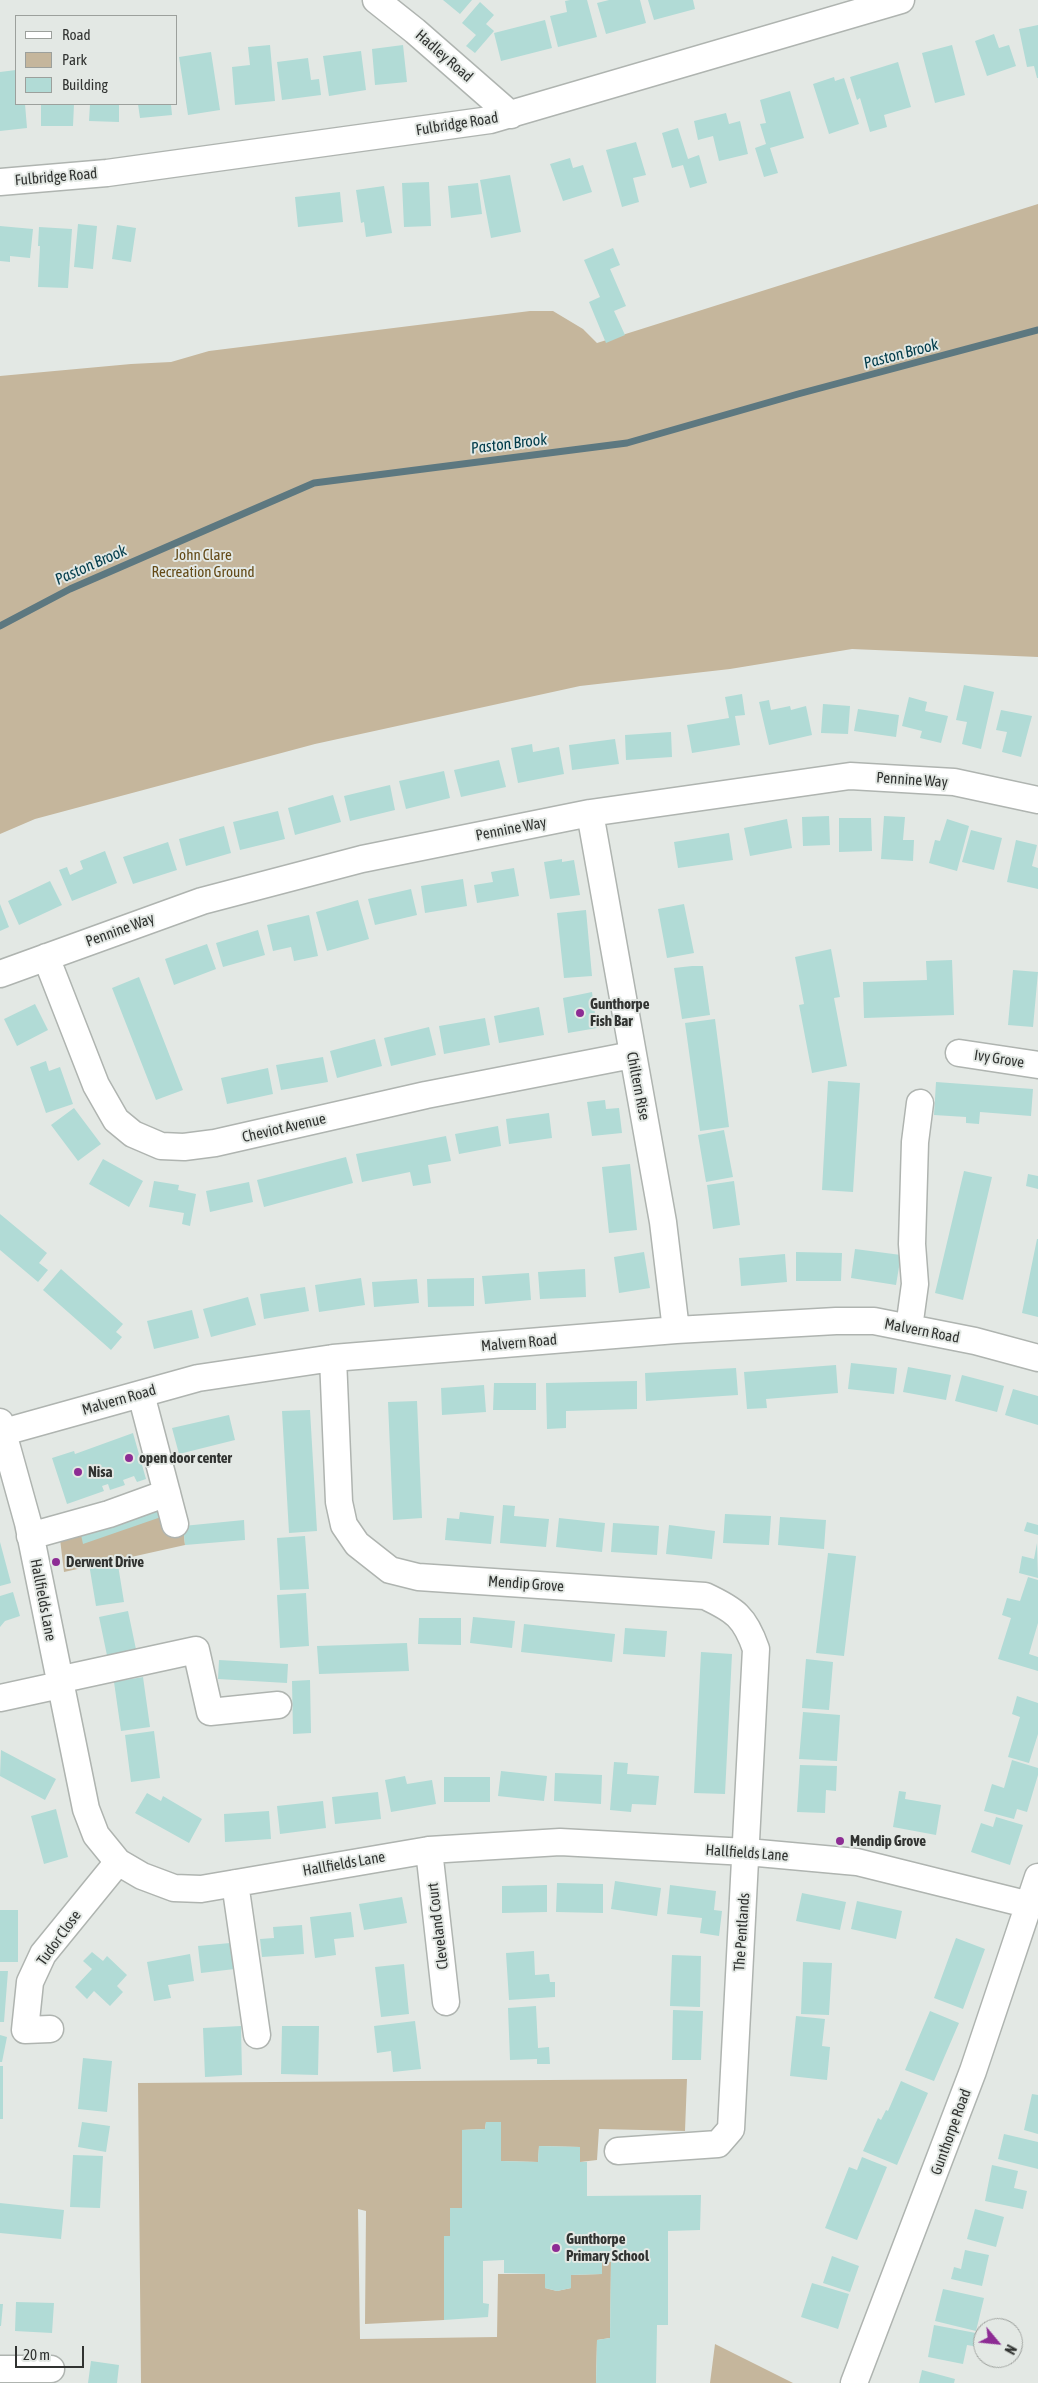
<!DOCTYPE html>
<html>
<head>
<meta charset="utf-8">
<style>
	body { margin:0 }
	#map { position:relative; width:1038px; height:2383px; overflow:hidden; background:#e3e8e4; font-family:"Asap Condensed",sans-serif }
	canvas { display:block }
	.legend { position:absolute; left:15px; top:15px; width:162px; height:90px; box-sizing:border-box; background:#e3e8e4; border:1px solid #9ca09c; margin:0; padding:6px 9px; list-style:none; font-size:15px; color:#313331 }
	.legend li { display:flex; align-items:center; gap:10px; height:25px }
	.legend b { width:25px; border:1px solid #9ca09c }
	.north { position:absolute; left:973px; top:2318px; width:50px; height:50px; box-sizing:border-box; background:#e3e8e4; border:1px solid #9ca09c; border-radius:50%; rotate:118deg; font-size:14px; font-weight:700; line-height:20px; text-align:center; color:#313331 }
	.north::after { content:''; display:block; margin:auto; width:18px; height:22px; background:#8d2c94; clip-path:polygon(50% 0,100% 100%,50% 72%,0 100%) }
	.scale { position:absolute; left:15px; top:2346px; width:69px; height:22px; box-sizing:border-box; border:2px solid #313331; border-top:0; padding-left:6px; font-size:15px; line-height:18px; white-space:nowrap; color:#313331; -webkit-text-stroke:4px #e3e8e4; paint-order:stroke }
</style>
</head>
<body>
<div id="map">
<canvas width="1038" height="2383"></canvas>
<ul class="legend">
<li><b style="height:6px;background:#fff"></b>Road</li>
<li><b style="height:14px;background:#c5b69c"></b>Park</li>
<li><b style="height:14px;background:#b1dbd6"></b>Building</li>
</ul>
<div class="north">N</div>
<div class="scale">20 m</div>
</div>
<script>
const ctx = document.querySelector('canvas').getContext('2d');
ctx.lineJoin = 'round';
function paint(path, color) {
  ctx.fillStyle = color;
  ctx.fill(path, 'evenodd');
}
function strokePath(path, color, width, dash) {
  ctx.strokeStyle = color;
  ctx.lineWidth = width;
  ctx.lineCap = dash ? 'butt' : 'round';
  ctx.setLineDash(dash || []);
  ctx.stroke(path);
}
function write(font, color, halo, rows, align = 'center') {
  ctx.font = font + ' "Asap Condensed",sans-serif';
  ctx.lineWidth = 4;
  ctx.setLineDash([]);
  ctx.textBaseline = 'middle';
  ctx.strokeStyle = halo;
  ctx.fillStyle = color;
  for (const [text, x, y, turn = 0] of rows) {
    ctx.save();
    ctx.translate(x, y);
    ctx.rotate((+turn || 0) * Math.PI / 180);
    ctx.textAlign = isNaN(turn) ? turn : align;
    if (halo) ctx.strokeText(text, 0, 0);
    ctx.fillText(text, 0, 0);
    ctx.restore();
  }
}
const green = new Path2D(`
	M1038,204V657L852,649L730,669L580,686L315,744L35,819L0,834V376L131,364L171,362L209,351L530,311H553L583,329L597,343Z
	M161,1517L183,1526L185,1545L64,1572L60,1539Z
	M687,2079L685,2131L599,2129L597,2160L580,2162V2147L539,2146L538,2162L501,2161V2122H486L485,2129L462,2130V2208H450V2236H444V2320L365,2324L366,2211L358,2209L360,2339L497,2337L498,2274H545V2288L557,2291L571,2288V2275L601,2274L602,2262H611L610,2338L597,2340L596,2383H141L138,2083Z
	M715,2344L793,2383H710Z`);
const stream = new Path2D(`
	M0,626L70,589L314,483L627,443L798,394L1038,330`);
const building = new Path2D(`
	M443,0H472L460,14Z
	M570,0H587L597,37L558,47L550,16L567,12L565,1Z
	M609,0H640L646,23L606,34L597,3Z
	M648,0H693L695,9L654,20Z
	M480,2L494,15L486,24L494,31L475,53L466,46L476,35L462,23Z
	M545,20L552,48L501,61L494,33Z
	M1038,25V78H1037L1034,66L1027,67L1019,29Z
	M994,34L999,48L1009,45L1016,66L987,76L975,41Z
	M270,45L275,101L235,105L232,67L250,65L248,47Z
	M403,45L407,82L375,85L372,49Z
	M952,45L965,95L935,103L922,53Z
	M361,51L366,90L329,96L323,56Z
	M211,52L220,110L188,115L179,57Z
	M308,58L311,80L319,79L321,95L282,100L277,62Z
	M898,62L911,107L884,115L887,127L870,132L860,98L857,100L850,77Z
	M16,70V104H25L27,128L0,131V72Z
	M834,77L835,81L844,78L859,124L829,134L813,84Z
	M790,91L804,138L770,148L778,173L764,177L755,148L766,144L760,124L766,123L760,100Z
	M41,104H74L73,126H41Z
	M90,104H119V122L89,121Z
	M138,104H175V105H171L172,115L140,118Z
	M726,113L729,124L740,121L748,154L719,161L713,136L698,140L694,121Z
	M678,128L688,159L699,155L707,183L690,188L683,165L672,168L662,133Z
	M636,142L646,175L633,178L639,202L622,207L606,150Z
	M570,158L573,168L583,165L592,192L563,201L550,164Z
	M510,175L521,232L491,238L480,180Z
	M429,182L431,226L404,227L402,183Z
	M478,183L482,214L451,218L448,186Z
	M384,186L392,233L366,237L364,222L361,223L356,190Z
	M340,192L343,222L298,227L295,197Z
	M78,224L97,226L93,269L74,267Z
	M117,225L136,228L131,262L112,259Z
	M0,226L33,229L30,258L10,256V262L0,261Z
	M39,227L72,229L68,288L38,287L40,246H38Z
	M613,248L620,265L610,269L626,306L614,311L625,335L606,343L589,302L600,297L584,260Z
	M964,685L994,692L981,749L962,744L967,722L956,720Z
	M742,694L745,715L735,716L740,745L692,753L687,725L729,718L725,697Z
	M909,697L927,702L925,711L948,716L941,743L920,738L922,731L902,726Z
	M769,700L771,710L790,706L791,710L806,706L812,735L769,745L759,702Z
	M823,704L850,706L848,734L821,733Z
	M858,709L899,715L896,737L854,731Z
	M1001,710L1032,716L1021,757L1002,752L1007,732L996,730Z
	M671,732L672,757L626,760L625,735Z
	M615,739L619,764L572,770L569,745Z
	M532,744L533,752L559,747L564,774L518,783L511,748Z
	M499,760L506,787L461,797L454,770Z
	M444,771L450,798L406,809L399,781Z
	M390,785L395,810L350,821L344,796Z
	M333,795L341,822L295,835L288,808Z
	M278,811L285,839L240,850L233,822Z
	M829,816L830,845L803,846L802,817Z
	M884,816L905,817L903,840H914L913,861L881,859Z
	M839,818H871L872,851L839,852Z
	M787,819L792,848L750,856L744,828Z
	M947,819L969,826L957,871L929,863L935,840L940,841Z
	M224,826L231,853L186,866L179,839Z
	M971,830L1002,838L994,870L962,862Z
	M729,833L733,860L678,868L674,842Z
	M1016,840L1037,845L1032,866L1038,868V889L1007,882Z
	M168,842L177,870L133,884L123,857Z
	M105,851L117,883L72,901L59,870L67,867L70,875L83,869L80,861Z
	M562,859V862L574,860L580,895L550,899L544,862Z
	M514,868L519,896L477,903L474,885L493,882L491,872Z
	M463,879L467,906L425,913L421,886Z
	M50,881L62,905L19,925L8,901Z
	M411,889L417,915L375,925L368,899Z
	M358,900L369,939L327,951L316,912Z
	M0,904L9,927L0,931Z
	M684,904L694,953L667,958L658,909Z
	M586,910L592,976L564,978L557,913Z
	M309,915L318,956L294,961L291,947L273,951L267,925Z
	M258,930L265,955L223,967L216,943Z
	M207,944L216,969L174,985L165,959Z
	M831,949L840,997L834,998L847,1066L812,1073L799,1005L804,1004L795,957Z
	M952,960L954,1015L864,1018L863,982L927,980L926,961Z
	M692,966H703L710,1015L682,1019L674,968Z
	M1013,970L1038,972L1033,1027L1008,1025Z
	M139,977L183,1090L156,1100L112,988Z
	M592,992L597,1028L568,1033L563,998Z
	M35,1004L48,1030L17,1046L4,1019Z
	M539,1007L544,1035L499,1043L494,1016Z
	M485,1018L490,1045L444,1054L439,1026Z
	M715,1019L729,1127L700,1131L685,1023Z
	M429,1027L436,1055L391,1066L384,1038Z
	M375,1039L382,1066L337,1078L330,1051Z
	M323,1057L328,1082L281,1090L276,1065Z
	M46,1061L49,1071L60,1067L73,1104L46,1113L30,1067Z
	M268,1068L273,1094L227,1104L221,1078Z
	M828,1081L860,1083L853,1192L822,1190Z
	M936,1082L1033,1089L1031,1116L980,1112L979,1124L966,1123V1117L934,1115Z
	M605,1100L606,1109L619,1108L622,1133L592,1136L587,1102Z
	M74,1108L101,1144L78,1161L51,1125Z
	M549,1113L552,1138L509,1144L506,1119Z
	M498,1126L501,1146L459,1154L455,1134Z
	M724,1130L733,1177L706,1182L698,1135Z
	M446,1136L451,1161L428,1165L431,1183L413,1186L410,1172L362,1182L356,1154Z
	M346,1157L353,1183L264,1207L257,1180Z
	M103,1159L143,1181L129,1207L89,1184Z
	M630,1164L637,1230L609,1233L602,1167Z
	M964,1171L992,1177L963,1300L935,1293Z
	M1028,1174L1038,1176V1189L1026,1186Z
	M154,1181L179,1185L178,1190L196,1194L190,1226L182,1224L184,1213L149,1207Z
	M734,1181L740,1225L713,1229L707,1185Z
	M249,1182L253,1202L210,1212L206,1191Z
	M0,1214L47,1253L39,1263L48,1270L38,1282L0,1250Z
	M1037,1239H1038V1317L1022,1313Z
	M855,1249L901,1255L896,1285L851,1278Z
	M644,1252L650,1288L619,1293L614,1257Z
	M796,1252L842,1253L841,1281H796Z
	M785,1254L787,1282L741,1286L739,1258Z
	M61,1269L123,1324L116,1332L122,1337L111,1350L43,1290Z
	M585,1269L586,1297L540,1299L538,1272Z
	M529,1273L531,1300L485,1304L482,1276Z
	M361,1278L365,1305L319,1312L315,1285Z
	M474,1278V1306L428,1307L427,1279Z
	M417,1279L419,1303L374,1307L372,1282Z
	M305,1287L309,1311L264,1319L260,1294Z
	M248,1297L256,1325L211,1337L203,1309Z
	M192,1310L199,1338L154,1349L147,1321Z
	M851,1363L897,1368L894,1394L848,1389Z
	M836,1365L838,1393L766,1399L767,1408L747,1409L744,1372Z
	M908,1367L951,1375L946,1400L903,1392Z
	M736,1368L738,1395L646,1401L645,1373Z
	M962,1375L1004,1386L997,1412L955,1401Z
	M637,1381V1409L566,1411V1428L547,1429L546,1383Z
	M494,1383H536V1410H493Z
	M484,1385L486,1412L442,1415L441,1388Z
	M1013,1389L1038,1396V1425L1005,1415Z
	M417,1401L422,1518L393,1520L388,1402Z
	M310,1410L317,1531L289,1533L282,1411Z
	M229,1415L235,1440L179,1454L172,1428Z
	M133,1433L146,1479L137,1482L134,1476L123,1480L125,1485L110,1490L108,1484L102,1486L104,1491L67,1504L52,1458L74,1451L75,1454Z
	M157,1504L161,1517L83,1544L80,1530Z
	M503,1505L515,1506L514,1516L549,1519L546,1547L500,1543Z
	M460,1512L494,1516L491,1544L445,1540L447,1518L459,1519Z
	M725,1514L771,1516L769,1545L723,1543Z
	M780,1517L826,1520L824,1549L778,1545Z
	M559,1518L605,1523L602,1552L556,1547Z
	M244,1520L245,1540L185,1545L183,1526Z
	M1027,1522L1038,1525V1535L1024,1531Z
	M613,1523L659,1526L657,1555L611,1552Z
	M669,1525L715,1531L712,1559L666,1554Z
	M305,1536L309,1589L280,1590L277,1538Z
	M0,1542L11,1583L0,1586Z
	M1037,1543L1038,1578L1019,1573L1022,1556L1034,1559Z
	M828,1553L856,1556L844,1656L816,1653Z
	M117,1559L124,1602L96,1606L89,1564Z
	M1028,1577L1038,1580V1623L1029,1654L1038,1657V1671L998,1659L1011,1618L1002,1615L1007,1598L1020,1601Z
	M13,1592L20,1616L5,1621L0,1627V1596Z
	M306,1593L309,1646L280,1648L277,1595Z
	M128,1611L138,1659L109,1665L99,1617Z
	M473,1617L515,1621L512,1648L470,1643Z
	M419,1618H461V1645L418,1644Z
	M524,1624L615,1634L612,1662L521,1652Z
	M625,1628L667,1631L665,1657L623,1654Z
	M407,1643L409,1671L319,1674L317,1646Z
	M701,1652L732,1654L725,1794L694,1793Z
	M806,1659L833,1662L829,1710L802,1708Z
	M219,1660L288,1664L287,1683L218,1679Z
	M143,1677L150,1727L121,1731L114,1682Z
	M310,1680L311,1733L293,1734L292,1681Z
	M1017,1696L1038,1703V1734L1029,1763L1008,1757L1020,1717L1012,1714Z
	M803,1712L840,1715L837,1761L799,1759Z
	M154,1731L160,1778L131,1782L125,1735Z
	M1,1750L56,1779L45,1800L0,1776Z
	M1012,1760L1038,1768V1775L1027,1812L1017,1809L1014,1819L984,1811L992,1784L1004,1788Z
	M614,1762L628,1763L627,1774L659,1776L656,1805L632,1804L631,1812L610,1810Z
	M800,1765L837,1766L836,1791L826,1790L825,1813L797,1812Z
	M501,1771L547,1776L544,1801L498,1796Z
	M555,1773L602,1775L601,1804L554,1801Z
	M405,1776L407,1784L432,1780L436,1804L391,1812L385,1780Z
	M444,1777H490V1802H444Z
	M899,1791L906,1792L905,1799L941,1805L936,1835L893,1827Z
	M378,1792L381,1819L335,1824L332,1797Z
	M147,1793L161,1801L163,1796L202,1819L189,1843L135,1813Z
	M323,1801L326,1828L280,1834L277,1806Z
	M56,1809L68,1857L44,1864L31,1816Z
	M269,1811L271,1839L225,1842L224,1814Z
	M996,1817L1023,1825L1010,1865L971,1852L981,1823L993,1827Z
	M615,1881L661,1888L657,1916L611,1909Z
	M557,1883L603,1884V1913L556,1912Z
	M547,1885V1912L502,1913V1886Z
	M670,1885L716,1891L714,1910L722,1911L719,1936L700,1933L702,1918L667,1914Z
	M802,1893L846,1902L840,1930L796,1921Z
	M402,1897L407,1923L364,1930L359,1904Z
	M857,1901L902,1911L896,1939L851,1929Z
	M0,1910H18V1962H0Z
	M351,1912L354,1937L334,1939L336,1955L315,1958L310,1917Z
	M302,1925L304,1954L262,1957L260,1939L274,1938L273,1927Z
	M956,1938L985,1949L963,2009L934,1998Z
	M241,1942L243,1968L201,1973L198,1946Z
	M534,1951L535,1975L549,1974L550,1982H555V1997L509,2000L506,1953Z
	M92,1952L103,1961L107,1956L127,1975L117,1986L123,1992L110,2006L94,1991L87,1999L75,1987L92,1969L83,1961Z
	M190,1954L194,1981L168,1985L171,1998L154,2001L147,1962Z
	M672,1955L701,1956L700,2007L670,2006Z
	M803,1962L832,1963L829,2015L801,2014Z
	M404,1964L409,2014L381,2017L375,1967Z
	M0,1971H8L4,2022H0Z
	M536,2006L538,2048L549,2047L550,2064H537V2059L510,2060L508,2008Z
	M673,2010L703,2011L701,2060H672Z
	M930,2011L959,2023L934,2081L905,2070Z
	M796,2016L825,2019L822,2046L830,2047L827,2080L790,2076Z
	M415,2021L421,2069L393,2072L391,2051L377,2053L374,2026Z
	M241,2026L242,2075L205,2077L203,2028Z
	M282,2026H319L318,2075L281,2074Z
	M0,2035L7,2037L2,2062H0Z
	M83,2058L112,2061L107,2112L78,2109Z
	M0,2066H3V2119H0Z
	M901,2081L928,2093L897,2165L863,2151L878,2118L881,2120L886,2110L888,2111Z
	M1032,2094L1038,2095V2134L1024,2130Z
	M82,2122L110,2126L106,2152L78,2147Z
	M486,2122H501V2161L538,2162L539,2146L580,2147V2162H587V2196L701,2195L700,2230L668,2231V2325H657L656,2383H596L597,2340L610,2338L611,2262H602V2274L571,2275V2288L557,2291L545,2288V2274L504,2273V2260L483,2261V2303L489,2304L488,2317L444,2320V2236H450V2208H462V2130L485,2129Z
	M1004,2134L1038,2142V2169L998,2159Z
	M73,2155L103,2156L100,2208L70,2207Z
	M862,2157L887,2167L857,2240L825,2228L849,2167L857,2170Z
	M992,2165L1018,2171L1014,2188L1027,2191L1023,2209L985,2201Z
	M0,2203L64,2210L61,2239L0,2233Z
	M975,2209L1004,2217L996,2247L967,2239Z
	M965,2250L989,2255L982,2286L951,2279L954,2267L961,2269Z
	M832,2256L859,2266L850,2292L823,2283Z
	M812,2283L849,2294L838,2329L801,2317Z
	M943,2289L984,2298L976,2331L935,2321Z
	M16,2302L54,2303L52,2333L15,2331Z
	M0,2304H3L1,2326H0Z
	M934,2325L981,2334L979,2347L967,2345L963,2364L928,2357Z
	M91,2361L119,2365L117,2383H88Z
	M922,2370L955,2379L954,2383H919Z`);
const minor = new Path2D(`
	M376,0L415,31L511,115
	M0,182L107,173L490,120L901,0
	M590,813L663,1222L676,1330
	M46,957L96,1085L116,1120L133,1134L161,1146L184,1147L215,1143L426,1095L632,1055
	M0,974L202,901L362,859L590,813L850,776L954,782L1038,800
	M959,1053L1038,1065
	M909,1328L915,1284L912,1244L915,1142L920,1103
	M333,1358L339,1502L344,1525L357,1544L390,1570L418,1577L705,1596C735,1610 745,1617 756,1649L731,2129L718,2144L618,2151
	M141,1394L175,1524
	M0,1422L28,1523L86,1809L96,1835L118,1862L142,1876L174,1888L201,1889L429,1850L560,1842L747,1852L857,1862L1030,1905
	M4,1432L198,1378L333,1358L676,1330L836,1321H874L975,1341L1038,1358
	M30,1536L109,1514L167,1493
	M58,1680L196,1650L210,1712L278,1705
	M0,1698L60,1685
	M429,1850L446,2002
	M235,1883L257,2035
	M50,2029L25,2030L30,1982L43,1954L118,1862
	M0,2369H51
	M854,2383L973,2071L1038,1877`);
const markers = [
	[580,1013,5,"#8d2c94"],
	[129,1458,5,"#8d2c94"],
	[78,1472,5,"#8d2c94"],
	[56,1562,5,"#8d2c94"],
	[840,1841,5,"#8d2c94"],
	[556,2248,5,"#8d2c94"]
];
const streetNames = [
	["Hadley Road",444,56,41],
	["Fulbridge Road",457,124,-9],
	["Fulbridge Road",56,177,-5],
	["Pennine Way",912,780,4],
	["Pennine Way",511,829,-11],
	["Pennine Way",120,930,-20],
	["Ivy Grove",999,1059,9],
	["Chiltern Rise",638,1086,79],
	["Cheviot Avenue",284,1128,-13],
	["Malvern Road",922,1331,11],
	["Malvern Road",519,1343,-5],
	["Malvern Road",119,1400,-16],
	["Mendip Grove",526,1584,4],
	["Hallfields Lane",43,1600,79],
	["Hallfields Lane",747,1853,4],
	["Hallfields Lane",344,1864,-10],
	["Cleveland Court",438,1926,-97],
	["The Pentlands",742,1932,-86],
	["Tudor Close",59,1938,-54],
	["Gunthorpe Road",951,2132,-70]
];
const parkNames = [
	["John Clare",203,555],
	["Recreation Ground",203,572]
];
const poiNames = [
	["Gunthorpe",590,1004],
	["Fish Bar",590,1021],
	["open door center",139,1458],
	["Nisa",88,1472],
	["Derwent Drive",66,1562],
	["Mendip Grove",850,1841],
	["Gunthorpe",566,2239],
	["Primary School",566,2256]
];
const waterNames = [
	["Paston Brook",901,354,-15],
	["Paston Brook",509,444,-7],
	["Paston Brook",91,565,-24]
];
paint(green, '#c5b69c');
strokePath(stream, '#5d7880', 7);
paint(building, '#b1dbd6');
strokePath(minor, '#afb4b0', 29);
strokePath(minor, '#fff', 26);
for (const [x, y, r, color] of markers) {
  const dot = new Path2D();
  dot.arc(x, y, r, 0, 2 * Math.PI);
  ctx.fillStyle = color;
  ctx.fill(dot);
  strokePath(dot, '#e3e8e4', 2);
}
write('15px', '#313331', '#e3e8e4', streetNames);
write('15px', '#634a17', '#e3e8e4', parkNames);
write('bold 15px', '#313331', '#e3e8e4', poiNames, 'left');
write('italic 16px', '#003b4a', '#e3e8e4', waterNames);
</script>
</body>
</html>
